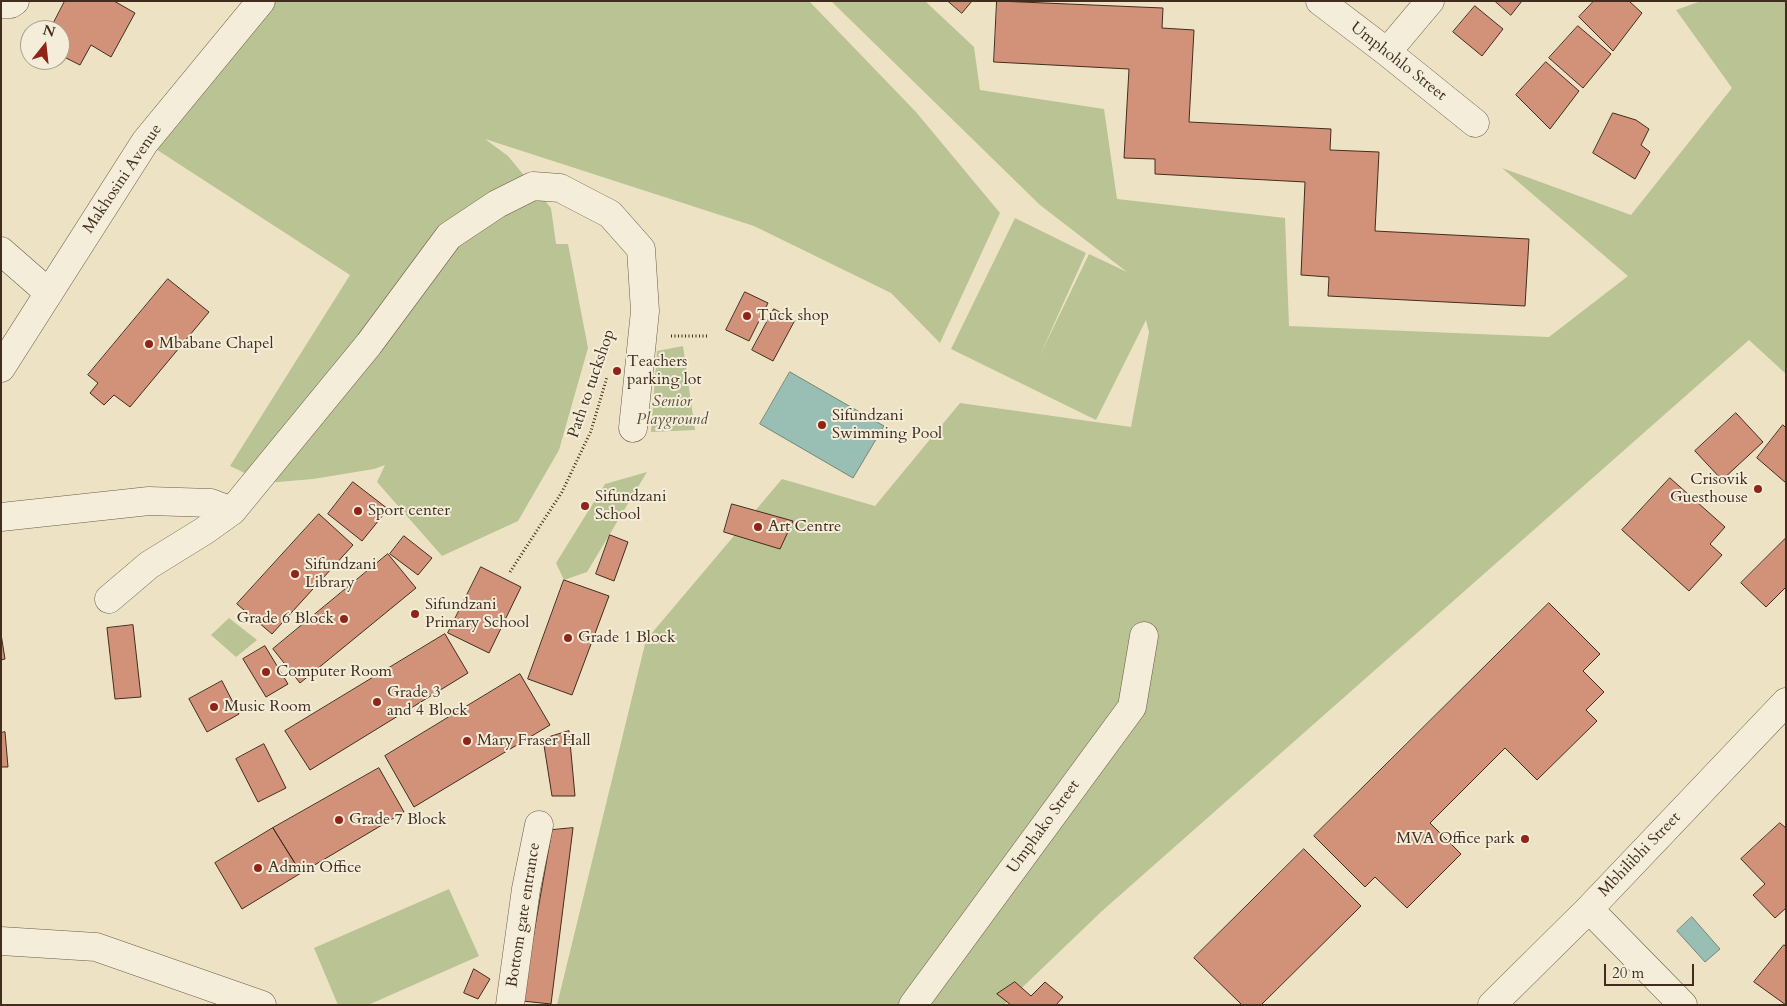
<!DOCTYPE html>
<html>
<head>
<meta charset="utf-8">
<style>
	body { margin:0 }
	#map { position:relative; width:1787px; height:1006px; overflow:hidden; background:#ede3c4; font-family:Cardo,serif }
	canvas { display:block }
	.frame { position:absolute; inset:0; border:2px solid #422c1d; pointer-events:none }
	.north { position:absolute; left:20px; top:20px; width:50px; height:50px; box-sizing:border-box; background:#f3edd9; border:1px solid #aca08e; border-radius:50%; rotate:16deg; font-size:14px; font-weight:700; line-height:20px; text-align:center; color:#422c1d }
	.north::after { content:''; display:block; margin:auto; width:18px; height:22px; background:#8f2418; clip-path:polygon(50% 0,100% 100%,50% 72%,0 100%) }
	.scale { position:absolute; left:1604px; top:964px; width:90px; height:22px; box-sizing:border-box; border:2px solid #422c1d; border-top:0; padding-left:6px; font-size:15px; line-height:18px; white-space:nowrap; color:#422c1d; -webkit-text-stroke:4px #f3edd9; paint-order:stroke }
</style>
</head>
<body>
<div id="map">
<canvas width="1787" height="1006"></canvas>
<div class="frame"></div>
<div class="north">N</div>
<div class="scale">20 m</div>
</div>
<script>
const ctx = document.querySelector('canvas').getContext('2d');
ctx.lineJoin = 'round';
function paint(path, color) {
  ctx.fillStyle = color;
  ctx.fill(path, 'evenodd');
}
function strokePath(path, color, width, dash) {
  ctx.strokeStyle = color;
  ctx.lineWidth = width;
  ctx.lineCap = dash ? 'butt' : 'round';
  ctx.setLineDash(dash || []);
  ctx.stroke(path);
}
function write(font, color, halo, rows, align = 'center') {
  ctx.font = font + ' Cardo,serif';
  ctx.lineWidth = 4;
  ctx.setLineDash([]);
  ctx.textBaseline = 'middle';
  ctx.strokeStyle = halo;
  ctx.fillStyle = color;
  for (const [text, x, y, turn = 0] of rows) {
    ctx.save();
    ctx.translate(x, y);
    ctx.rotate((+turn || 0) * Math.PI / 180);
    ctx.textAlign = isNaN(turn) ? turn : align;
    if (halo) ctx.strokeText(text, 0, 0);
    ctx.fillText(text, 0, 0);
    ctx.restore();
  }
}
const green = new Path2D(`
	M261,1H809L916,112L1000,213L940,343L891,293L754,226L485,139L508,156L551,208L556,244H568L588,348L559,450L518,521L442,556L377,482L385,465L374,469L313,479L266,483L230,466L350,275L145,142Z
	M831,1H925L974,47L980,90L1104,109L1117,199L1285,218L1289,326L1549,337L1628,276L1502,168L1631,215L1732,88L1676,10L1701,1H1786V374L1749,340L1102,911L1004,1005H557L646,640L782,479L875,506L960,403L1131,427L1149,332L1146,320L1096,420L951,349L1015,218L1086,253L1040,355L1089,254L1127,272L1040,205Z
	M683,346L695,430L651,432L657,351Z
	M647,472L587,572L564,580L556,563L605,484Z
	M229,618L257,640L236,657L211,635Z
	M449,889L479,956L368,1005H338L314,948Z`);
const water = new Path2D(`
	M790,372L884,426L853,478L760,424Z
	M1692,917L1720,949L1705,962L1677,931Z`);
const building = new Path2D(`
	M65,1H114L135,13L111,57L91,45L80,65L60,55V43L63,37L60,36V30H50Z
	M948,1H972L962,13Z
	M997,1L1163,8L1162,28L1194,30L1189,122L1331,129L1330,150L1379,152L1375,231L1529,239L1525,306L1328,296L1329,277L1301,275L1305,182L1155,174V159L1124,158L1129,69L994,62Z
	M1495,1H1522L1511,15Z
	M1594,1H1629L1642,13L1613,51L1579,17Z
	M1475,6L1503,29L1482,56L1453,32Z
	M1578,26L1611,54L1583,88L1549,58Z
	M1546,62L1579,91L1550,129L1516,95Z
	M1613,113L1636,120L1649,129L1641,145L1650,152L1635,179L1593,153Z
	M168,279L209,312L130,407L114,395L104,405L90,393L98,383L88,375Z
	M745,292L768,303L749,341L726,330Z
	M774,309L795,320L773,361L752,350Z
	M1736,413L1763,442L1722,480L1695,451Z
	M1783,425L1786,428V483L1757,458Z
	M1670,478L1725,527L1710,544L1722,555L1689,591L1622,530Z
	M353,482L388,509L362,541L328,514Z
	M732,504L793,521L780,549L724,532Z
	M319,514L353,545L272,634L237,604Z
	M610,535L628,542L614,581L596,574Z
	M404,536L432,558L418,575L390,554Z
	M1786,538V587L1766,607L1741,583Z
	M388,554L416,588L300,683L273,649Z
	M481,567L521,587L489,653L448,633Z
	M564,580L609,596L572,695L528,679Z
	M1549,603L1600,654L1583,671L1604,692L1586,710L1597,721L1537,780L1505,748L1430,823L1461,854L1407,908L1375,877L1365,887L1314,836Z
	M133,625L141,697L115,699L107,628Z
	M1,634L5,659L1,660Z
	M445,634L468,673L310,770L285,731Z
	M265,646L288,684L266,697L243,659Z
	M520,674L550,725L414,807L385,756Z
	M222,681L239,714L207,732L189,699Z
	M569,731L575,796H552L543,739Z
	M5,732L8,767H1V733Z
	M264,744L286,788L258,802L236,759Z
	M379,768L404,812L301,873L273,828Z
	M1780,823L1786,828V908L1775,918L1753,895L1765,884L1741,859Z
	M273,828L301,873L242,909L215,863Z
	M573,828L551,1004L522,1001L552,830Z
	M1304,849L1361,906L1261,1005H1242L1194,958Z
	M1784,945L1786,946V1005L1754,982Z
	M474,969L490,979L478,999L464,993Z
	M1015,982L1031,996L1045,982L1063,997L1056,1005H1011L997,994Z`);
const path = new Path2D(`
	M671,336H708
	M510,572L562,492L591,431L607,377`);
const minor = new Path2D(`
	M1320,1L1387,52L1475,123
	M1,4H11L15,1
	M1387,52L1430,1
	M1,251L49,293
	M1,368L145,142L261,1
	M232,511L369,344L449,236L497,204L533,186L560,188L610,214L641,249L645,311L633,428
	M1,517L149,501L211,503L232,511L204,531L149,565L109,599
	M1589,909L1683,1005
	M1,941L96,947L262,1005
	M510,1005L526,889L539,825
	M913,1005L1132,707L1144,636
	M1492,1005L1589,909L1786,702`);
const markers = [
	[747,316,5,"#8f2418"],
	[149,344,5,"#8f2418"],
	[617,371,5,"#8f2418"],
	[822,425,5,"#8f2418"],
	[1758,489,5,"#8f2418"],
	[585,506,5,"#8f2418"],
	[358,511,5,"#8f2418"],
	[758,527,5,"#8f2418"],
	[295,574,5,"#8f2418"],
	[415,614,5,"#8f2418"],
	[344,619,5,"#8f2418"],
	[568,638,5,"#8f2418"],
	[266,672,5,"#8f2418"],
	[377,702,5,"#8f2418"],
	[214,707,5,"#8f2418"],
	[467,741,5,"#8f2418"],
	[339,820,5,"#8f2418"],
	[1525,839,5,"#8f2418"],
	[258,868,5,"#8f2418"]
];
const streetNames = [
	["Umphohlo Street",1398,62,38],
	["Makhosini Avenue",123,179,-56],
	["Path to tuckshop",592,384,-71],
	["Umphako Street",1044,827,-54],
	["Mbhilibhi Street",1640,855,-46],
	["Bottom gate entrance",524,915,-81]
];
const poiNames = [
	["Tuck shop",757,316],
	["Mbabane Chapel",159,344],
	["Teachers",627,362],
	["parking lot",627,380],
	["Sifundzani",832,416],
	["Swimming Pool",832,434],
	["Crisovik",1748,480,"right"],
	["Guesthouse",1748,498,"right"],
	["Sifundzani",595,497],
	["School",595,515],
	["Sport center",368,511],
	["Art Centre",768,527],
	["Sifundzani",305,565],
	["Library",305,583],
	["Sifundzani",425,605],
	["Primary School",425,623],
	["Grade 6 Block",334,619,"right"],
	["Grade 1 Block",578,638],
	["Computer Room",276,672],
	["Grade 3",387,693],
	["and 4 Block",387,711],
	["Music Room",224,707],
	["Mary Fraser Hall",477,741],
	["Grade 7 Block",349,820],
	["MVA Office park",1515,839,"right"],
	["Admin Office",268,868]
];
const parkNames = [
	["Senior",672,402],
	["Playground",672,420]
];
paint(green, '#b9c394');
paint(water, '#99beb3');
strokePath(water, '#768477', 1);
paint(building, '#d29279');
strokePath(building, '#422c1d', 1);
strokePath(minor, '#6d5a47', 29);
strokePath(path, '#422c1d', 3, [1, 2.5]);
strokePath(minor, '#f3edd9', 28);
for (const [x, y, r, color] of markers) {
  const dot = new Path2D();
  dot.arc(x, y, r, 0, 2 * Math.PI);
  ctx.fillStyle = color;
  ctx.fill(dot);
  strokePath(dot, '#f3edd9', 2);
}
write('16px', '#422c1d', '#f3edd9', streetNames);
write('16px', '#422c1d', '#f3edd9', poiNames, 'left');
write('italic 16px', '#5a4a35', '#f3edd9', parkNames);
</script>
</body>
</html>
